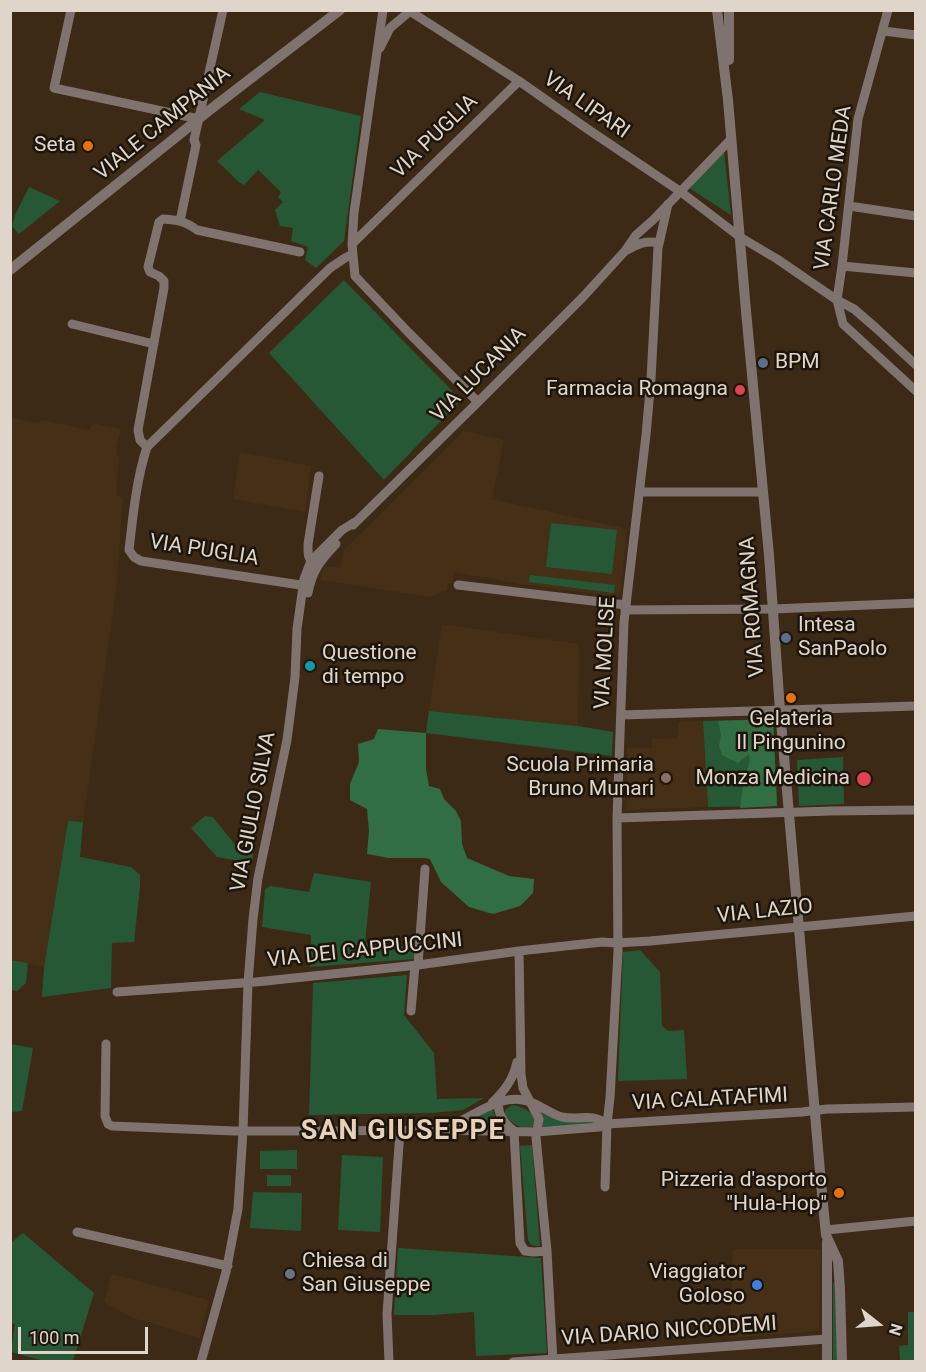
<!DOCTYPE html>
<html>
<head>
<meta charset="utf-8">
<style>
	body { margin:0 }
	#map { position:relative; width:926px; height:1372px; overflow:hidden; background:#3c2a17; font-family:Roboto,sans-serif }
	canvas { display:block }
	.frame { position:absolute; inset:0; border:12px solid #e0d5ca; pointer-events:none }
	.north { position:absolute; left:848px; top:1294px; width:60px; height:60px; -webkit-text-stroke:4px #1d150c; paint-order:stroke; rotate:107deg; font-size:16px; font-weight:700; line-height:24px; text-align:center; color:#e0d5ca }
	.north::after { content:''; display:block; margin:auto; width:21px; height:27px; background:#e0d5ca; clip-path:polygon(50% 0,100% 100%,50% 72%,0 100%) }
	.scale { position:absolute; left:18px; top:1327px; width:130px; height:27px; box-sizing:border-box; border:3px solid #e0d5ca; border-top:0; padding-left:8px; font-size:18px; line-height:21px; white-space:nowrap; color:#e0d5ca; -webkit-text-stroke:4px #1d150c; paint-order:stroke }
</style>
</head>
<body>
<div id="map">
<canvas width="926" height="1372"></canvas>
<div class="frame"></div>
<div class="north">N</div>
<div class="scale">100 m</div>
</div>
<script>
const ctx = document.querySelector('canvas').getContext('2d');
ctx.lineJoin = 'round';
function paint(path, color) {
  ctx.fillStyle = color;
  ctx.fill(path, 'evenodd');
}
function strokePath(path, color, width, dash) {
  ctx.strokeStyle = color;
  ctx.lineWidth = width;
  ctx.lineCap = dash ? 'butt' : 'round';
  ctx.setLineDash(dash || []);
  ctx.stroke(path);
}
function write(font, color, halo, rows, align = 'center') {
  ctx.font = font + ' Roboto,sans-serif';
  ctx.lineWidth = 5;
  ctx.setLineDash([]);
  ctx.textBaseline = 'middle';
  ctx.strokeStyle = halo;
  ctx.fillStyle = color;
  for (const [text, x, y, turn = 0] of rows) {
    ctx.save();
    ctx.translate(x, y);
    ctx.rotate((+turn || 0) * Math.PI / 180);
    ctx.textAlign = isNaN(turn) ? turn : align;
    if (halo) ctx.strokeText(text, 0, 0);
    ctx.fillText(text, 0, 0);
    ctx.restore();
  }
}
const built = new Path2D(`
	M10,417L38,423L41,420L90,430L93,423L121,429L116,451L119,459L116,494L123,498L117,583L83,822L68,821L44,967L11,960Z
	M464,431L504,440L492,499L627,529L620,597L519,584L454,572L452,583H448L447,590L430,597L320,580L324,566L341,568L344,550Z
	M240,452L311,466L305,512L233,499Z
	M442,624L579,644L578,726L429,711Z
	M703,721L708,807L626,810L627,748H652V739L678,738V722Z
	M733,1249H821L819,1331L730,1338Z
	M112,1274L209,1300L200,1338L133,1318L104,1302Z`);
const green = new Path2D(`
	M260,92L361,116L344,241L316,268L305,260L308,247L291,241L293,228L280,226L275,210L283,202L278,197L281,192L258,170L244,185L239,182L217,161L265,120L239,109Z
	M724,152L731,215L689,188Z
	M29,187L60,201L19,234L12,226L16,213Z
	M344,280L461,400L384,480L269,353Z
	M551,523L617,530L612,574L546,567Z
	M530,575L615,585L614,593L529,582Z
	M429,711L578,726L613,732L612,756L426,733Z
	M773,719L777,806L708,807L703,721Z
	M843,757L844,804L799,806L797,760Z
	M205,816L213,817L236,846L241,841L248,833L255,834L252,863L217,857L191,828Z
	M68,821L83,822L80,857L131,867L140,875V887L134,942L112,943L111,988L42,997L44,967Z
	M314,873L371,882L365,943L414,948V959L310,967L311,935L262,927L265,889L271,886L309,892Z
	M640,950L660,972L662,1026L668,1031L684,1030L687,1079L618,1081L623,952Z
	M10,960L28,963L26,983L17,991L11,990Z
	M407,975L404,1015L434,1053L437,1099L484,1098L463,1110L432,1113L309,1115L313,983Z
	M10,1044L33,1048L22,1111L11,1112Z
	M512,1105C524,1107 535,1112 535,1125C524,1133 512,1123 504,1115L505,1110Z
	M493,1107L494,1114L502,1126L459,1127Z
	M539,1110L593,1120L597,1124L543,1127Z
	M532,1145L540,1246C534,1246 531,1246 528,1240L520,1146Z
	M297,1150V1169H260V1151Z
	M342,1155L383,1157L380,1232L338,1230Z
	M267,1175H291V1186H267Z
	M253,1192L302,1193L301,1231L250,1228Z
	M23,1233L94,1293L73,1361H44L11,1352L15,1324L11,1323V1243Z
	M398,1248L541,1258L547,1353L476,1356L474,1312L433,1315H394Z
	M836,1282L840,1361H833V1283Z
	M908,1312H915V1361H900L899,1346L908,1345Z`);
const forest = new Path2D(`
	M773,719L777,806L740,808L744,779L750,760L749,754L738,763L722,755L719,746L721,735L718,721Z
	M378,729L426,733V769L429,786L440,789L444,799L456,811L461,821L462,844L467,858L509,876L534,879L533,893L520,906L493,914L469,907L441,882L430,859L424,858H389L367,854L369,831L367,809L350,800V784L359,762L358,744L374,739Z`);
const minor = new Path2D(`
	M71,10L54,88L199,119
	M383,10L354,213L352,244L355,276L408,332L478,402
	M408,10L519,81L586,128L681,192L740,237L777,259L837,300L854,309L876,328L916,365
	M888,10L858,119L842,266L837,300L843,324L916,391
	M883,31L916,35
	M380,48L390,28L409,12
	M849,206L916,216
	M180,221L196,145L194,140L223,10
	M352,244L519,81
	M627,250C638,244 646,240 659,243
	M842,266L916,273
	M72,324L154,344
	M147,447L140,440L138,430L164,288V281L159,276L150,272L148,267L159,222L163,219C177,220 185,221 197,230L300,252
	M640,492H763
	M353,525L478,402L583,297L625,251L636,235L653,220L731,139
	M315,563C307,559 308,553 308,544L319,476
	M458,585L626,605
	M307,586L141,561L134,557L129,550C133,516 136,481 147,447L330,268L345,258L353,254
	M308,593C312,571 320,561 336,544
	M625,610L773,609L916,603
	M621,715L916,706
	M617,818L831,811L916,810
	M519,951L521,1074L523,1088L539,1119L536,1137L547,1251L553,1362
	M418,965L425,869
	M117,992L256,982L418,965L519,951L602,942L617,943L650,941L916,916
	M411,1011L415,965
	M106,1044L105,1116L108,1124L112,1126L234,1131H320L439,1130L536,1132L599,1127L607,1124L802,1112L827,1109L916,1107
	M499,1098C496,1113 503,1122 514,1131
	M492,1103C505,1090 513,1080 517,1062
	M445,1128C470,1119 497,1095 523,1100C537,1102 548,1113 562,1117C580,1121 590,1112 607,1124
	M514,1131L520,1243L525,1251L534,1252L547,1251
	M605,1187L607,1124L610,1098L618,952L617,818L624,622L646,435L651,379L658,248L668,204
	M826,1230L916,1221
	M77,1232L228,1266
	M201,1362L226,1272L238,1209L243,1131L248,983L253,919L258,878L287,740L295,677L297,629L304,579L311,561L342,530L355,522
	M389,1362L387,1314L400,1131
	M513,1362L827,1339`);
const tertiary = new Path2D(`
	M717,10L728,100L746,311L769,555L780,710L821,1183L826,1235L838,1261L840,1289L842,1362
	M729,60V10
	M10,270L211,109L340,10
	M827,1362V1242`);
const markers = [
	[88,146,6,"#e8710a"],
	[763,363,6,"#5c6f8a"],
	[740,390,6,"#e0444e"],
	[786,638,6,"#5c6f8a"],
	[310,666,6,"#0f9aa8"],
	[791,698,6,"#e8710a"],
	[666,778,6,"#8d6e63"],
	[864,779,8,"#e0444e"],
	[839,1193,6,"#e8710a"],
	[290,1274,6,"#6b7280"],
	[757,1285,6,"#3f7fe0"]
];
const streetNames = [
	["VIA LIPARI",586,106,35],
	["VIALE CAMPANIA",163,124,-39],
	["VIA PUGLIA",435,137,-44],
	["VIA CARLO MEDA",834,188,-82],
	["VIA LUCANIA",479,375,-45],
	["VIA PUGLIA",204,551,9],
	["VIA ROMAGNA",753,607,-94],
	["VIA MOLISE",606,653,-87],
	["VIA GIULIO SILVA",254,812,-79],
	["VIA LAZIO",765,912,-6],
	["VIA DEI CAPPUCCINI",365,951,-6],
	["VIA CALATAFIMI",710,1100,-3],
	["VIA DARIO NICCODEMI",669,1332,-4]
];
const poiNames = [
	["Seta",76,146],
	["BPM",775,363,"left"],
	["Farmacia Romagna",728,390],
	["Intesa",798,626,"left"],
	["SanPaolo",798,650,"left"],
	["Questione",322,654,"left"],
	["di tempo",322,678,"left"],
	["Gelateria",791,720,"center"],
	["Il Pingunino",791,744,"center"],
	["Scuola Primaria",654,766],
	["Bruno Munari",654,790],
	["Monza Medicina",850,779],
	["Pizzeria d'asporto",827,1181],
	["\"Hula-Hop\"",827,1205],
	["Chiesa di",302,1262,"left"],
	["San Giuseppe",302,1286,"left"],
	["Viaggiator",745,1273],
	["Goloso",745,1297]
];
const districtNames = [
	["SAN GIUSEPPE",403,1132]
];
paint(built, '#452f16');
paint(green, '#275835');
paint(forest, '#326e43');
strokePath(minor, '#80736f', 9);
strokePath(tertiary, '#80736f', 10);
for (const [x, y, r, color] of markers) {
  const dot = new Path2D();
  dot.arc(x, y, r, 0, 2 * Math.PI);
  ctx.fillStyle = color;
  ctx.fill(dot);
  strokePath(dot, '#1d150c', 2);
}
write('21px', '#e0d5ca', '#1d150c', streetNames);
write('21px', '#e0d5ca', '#1d150c', poiNames, 'right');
ctx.letterSpacing = '1.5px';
write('bold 27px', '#e8d1ba', '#1d150c', districtNames);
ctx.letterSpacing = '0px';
</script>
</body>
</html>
